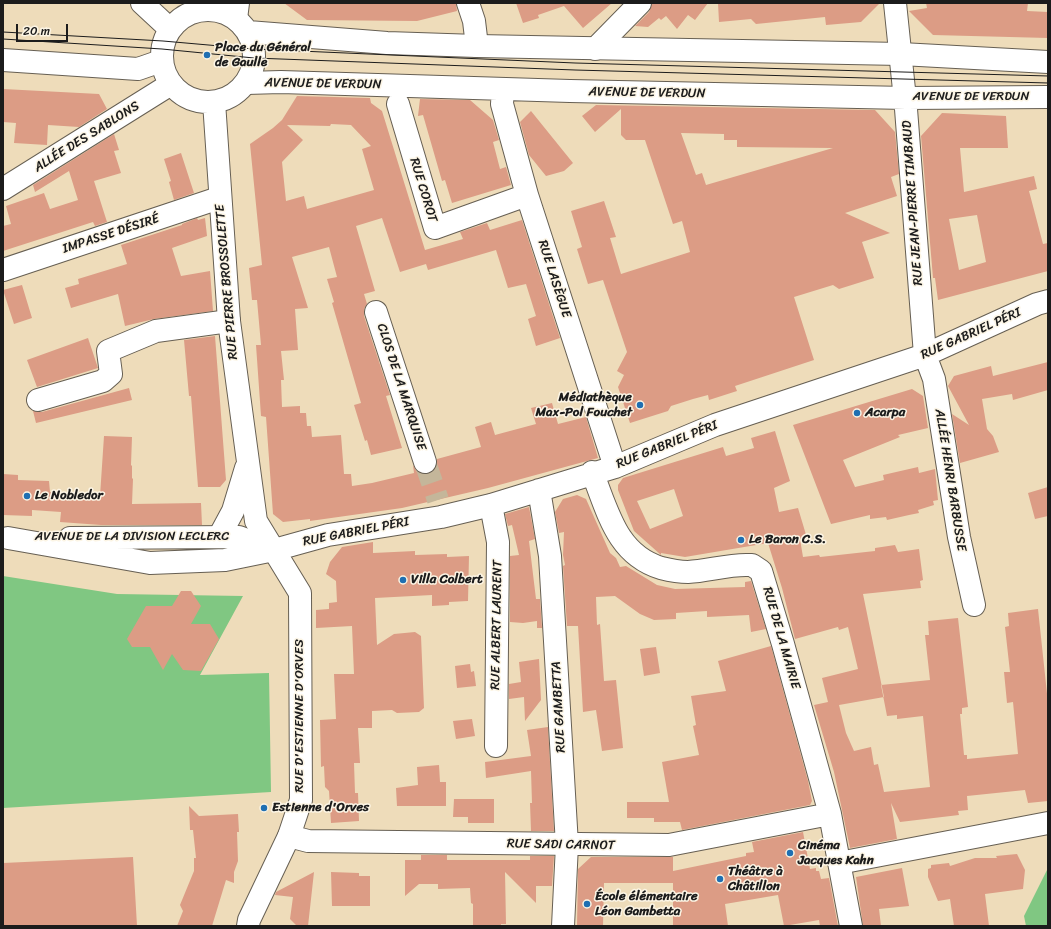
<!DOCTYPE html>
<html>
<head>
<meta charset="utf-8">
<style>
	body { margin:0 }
	#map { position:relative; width:1051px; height:929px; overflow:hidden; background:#eedcba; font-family:Sriracha,sans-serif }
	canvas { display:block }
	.frame { position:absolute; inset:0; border:4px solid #1c1c1c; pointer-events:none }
	.scale { position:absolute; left:16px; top:24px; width:52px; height:18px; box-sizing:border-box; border:2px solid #1c1c1c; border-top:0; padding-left:5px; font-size:12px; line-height:14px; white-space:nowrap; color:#1c1c1c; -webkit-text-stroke:3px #fcf5e5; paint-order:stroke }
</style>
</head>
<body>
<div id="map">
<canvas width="1051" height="929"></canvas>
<div class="frame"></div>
<div class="scale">20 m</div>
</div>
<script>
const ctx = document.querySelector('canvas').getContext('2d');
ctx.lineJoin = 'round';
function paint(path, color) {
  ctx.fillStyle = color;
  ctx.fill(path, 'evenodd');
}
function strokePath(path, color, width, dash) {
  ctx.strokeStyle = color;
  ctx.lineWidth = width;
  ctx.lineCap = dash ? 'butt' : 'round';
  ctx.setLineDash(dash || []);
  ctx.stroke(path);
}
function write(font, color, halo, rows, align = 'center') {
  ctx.font = font + ' Sriracha,sans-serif';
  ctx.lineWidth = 3;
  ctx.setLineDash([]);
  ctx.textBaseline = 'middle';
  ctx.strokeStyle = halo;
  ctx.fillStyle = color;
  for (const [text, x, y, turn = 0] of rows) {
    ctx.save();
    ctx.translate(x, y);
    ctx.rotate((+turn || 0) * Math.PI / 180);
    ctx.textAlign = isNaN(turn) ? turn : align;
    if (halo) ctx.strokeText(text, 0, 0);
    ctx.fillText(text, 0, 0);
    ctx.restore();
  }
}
const green = new Path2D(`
	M3,576L117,594L243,596L200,675L269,673L271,792L3,808Z
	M1048,868V925L1026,926L1024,916Z`);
const building = new Path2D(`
	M284,3H456L457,11L417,21L307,20Z
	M516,3H612L583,28L564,6L538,15L539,18L523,23Z
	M652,3H708L695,20L688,15L677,29L666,16L661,20L659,18L648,27L635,26L649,12Z
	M718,3H880L861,22L826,25L825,17L756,24L751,19L719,22Z
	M926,3H1028L1027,11L1048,12V38L933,35L909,11L927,8Z
	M3,89L99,94L107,109L79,127L48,125L47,145L14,143L16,123L3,122Z
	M297,96L370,98L371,103L382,111L425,250L463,239L460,232L487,223L490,230L522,220L560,338L536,346L528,319L536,316L526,284L508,288L496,250L428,270L426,264L400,272L382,218L356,226L375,291L364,294L367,304L364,309V316L390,395L386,396L402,448L371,455L367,440L365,441L354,405L361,403L332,303L334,302L327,279L337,277L329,247L292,257L308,308L295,309L298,350L281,351L284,380H281L282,407L300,406V413H306L307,426H311L312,437L341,435L344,474H351L352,486L372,483L414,473L413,465L417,472L423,474H429L435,470L437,465V459L481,447L475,427L491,422L495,435L536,424L531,408L552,403L558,424L586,417L598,458L488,488L402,508L310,521V519L283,522L273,514L266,417L261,416L256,345H261L257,300H252L249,268L262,265L250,144L273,128L282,120ZM331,124L351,125L371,146L362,149L374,190L307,209L304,196L286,201L282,162L303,140L287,125L330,126Z
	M420,99L470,100L493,120L499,140L493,142L500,169L506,167L511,185L452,203L445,180L442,181L423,115L418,116Z
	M596,105L875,110L895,132L899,174L891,177L897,196L845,213L890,233L862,242L874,278L839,289L833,285L794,297L814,360L735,386L737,391L709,400L708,395L693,399L671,406L668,411L630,423L618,387L624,375L617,371L627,352L603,280L588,284L577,249L582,247L571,211L604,201L616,237L610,238L621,274L690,252L682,221L673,224L645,140H626L621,135V109L595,132L582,116ZM681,133L724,134V140H737V147L833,148L706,185L702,173L696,175Z
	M531,111L573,163L564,171L546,176L529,155L520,122Z
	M942,113L1006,116L1008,148H960L964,192L1034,176L1037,189L1029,191L1043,244L1048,243V271L938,300L935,278H933L921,136ZM977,215L986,262L959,270L949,219Z
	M114,134L119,150L114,151L121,173L94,181L107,222L95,226L93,222L3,251V226L11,224L6,206L44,193L50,209L78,200L69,171L35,192L33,185Z
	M181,153L194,193L174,200L169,182L171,181L164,159Z
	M197,218L198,220L205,218L207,236L172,248L181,276L210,271L213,311L154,319L125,326L118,294L71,308L65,288L79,284L78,279L127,264L121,245L182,225V224Z
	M22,285L32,318L14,324L3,290Z
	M215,336L226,480L220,487H198L191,396H189L184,340Z
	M88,338L98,368L37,387L27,360Z
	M1048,362V390L1013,400L1012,394L982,399L987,429L993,436L999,452L960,463L952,414L969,425L948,386L954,376L991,366L993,376Z
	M129,388L132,400L36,423L33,411L42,412Z
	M912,389L923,396L928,428L898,435L900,437L843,460L855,487L884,480L883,475L918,467L919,473L935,469L938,500L933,501L934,505L918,510L919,513L909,515L887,520L886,517L870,519V515L831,524L793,425Z
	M775,431L790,481L774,488L779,512L798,508L807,538L800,539L803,557L819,555L820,557L875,551V548L895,545L898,552L919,549L923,580L920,581L921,588L863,594L884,697L839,705L846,733L854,751L871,747L874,765L878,764L884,792L930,787L923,716L897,719V715L887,716L881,685L930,680L925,635H929L928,621L958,618L968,707L962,708V714H960L964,755H967V759L1018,754L1013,702L1007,703L1004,672H1010L1005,627L1009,626L1008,613L1038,609L1048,703V801L1028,803L1025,790L967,796L968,810L958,811L959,815L900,822L891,803L897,839L850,848L834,772L814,705L828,702L822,678L858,669L848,627L839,630L838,627L795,639L782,588L768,543L685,557L661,553V555L634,531L618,490V485L623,478L723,447L726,456L754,448L751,438ZM674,489L683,516L650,529L637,501Z
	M104,436L132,437L131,465L132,466V478L133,479L132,504L201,503L202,525H101L60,522L61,512L32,510V516L3,515V474L18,475V480L49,481L50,492L100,496Z
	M1048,487V516L1035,519L1028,493Z
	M577,495L586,499L610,553L616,558L620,567L626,566L657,585L675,589L745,587V582L751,581L766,629L751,632L749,615L707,617V611L676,613V619L654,620L640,614L615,596L596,597L597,625L600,624L604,681L616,680L623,748L602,751L596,710L583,712L578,626H567L563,566L565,565L563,555L564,532L559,533L555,512L563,499Z
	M529,507L535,539L529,541L536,599H540L542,628H537V621L523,623L510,622V556L519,555L512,525L508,526L505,514Z
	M373,542V553L415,551V555L447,554V557L469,556L468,601L449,602V605L432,606V595L375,598L377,645L394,634L415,632L421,636L424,708L419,712L397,713L392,710L372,711V728H358L360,763H354L355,793H358L359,821L331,823L329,791L325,787L324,766L321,767L320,720L336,719L334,674H354L352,626L316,628V610L329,609V603L337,602L336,581L326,574L330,562L342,547Z
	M181,591H191L201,606L191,624H210L219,639L201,671L183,670L172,654L163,670L150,647H132L127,639L146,606H172Z
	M771,646L808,781L812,801L810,805L682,830L680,822H654V818H627V802H669L662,762L699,755L693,726L696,725L691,696L726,691L718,661Z
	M656,647L660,673L644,676L640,649Z
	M539,659L541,700L525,721L524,697L509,699V684L521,682L519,662Z
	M470,664L471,672L474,671L476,686L457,688L455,666Z
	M472,719L475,736L456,739L453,721Z
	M548,727L554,831H531L530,803H532L531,771L486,778L485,762L531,756L527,730Z
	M439,765L440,782H446V806H397L396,788L418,785L417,767Z
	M454,799H494V823H468V817H453Z
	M189,806L199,816L238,814L239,832H237L238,861L234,872V883L226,880L212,926H177L183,911L180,905L194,871V858H196L193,830H190Z
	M803,832L810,869L816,868V871H819L821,879L829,878L838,926H820L819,920L784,926L778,895L725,904L728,926H673V883H604L603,926H577L578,869L591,857H673V871L746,856V853L754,852L752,842Z
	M1017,854L1025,870L1023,889L985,894L989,926H954L950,899L938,901L928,877V869L931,868V865L949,863L950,866L975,858H997L996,856Z
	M421,855H447V860H530V856H554L552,886H536V903L505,872L506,924H501V926H473V904L471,903L470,888L438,889V884H419L405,896V860H421Z
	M133,857L137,926H3V863Z
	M902,868L909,906L879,909L881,926H863L856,877Z
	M314,872L308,926H297L290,919L293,897L275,895L276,892Z
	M331,872L359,873V876H370V906H332Z`);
const minorTunnel = new Path2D(`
	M425,462L438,500`);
const minor = new Path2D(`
	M142,3L170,29
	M468,3L474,21L477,46
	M895,3L906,109L925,355L934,379L959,537L974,605
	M236,19L238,3
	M595,49L640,3
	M246,83L281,82L570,91L906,98L1048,97
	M503,89L502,104L527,195L615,467
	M398,104L435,228L527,195
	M3,189L171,84
	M3,270L219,198
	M376,312L425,462
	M38,400L103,381L111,374L108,351L156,331L229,321
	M592,472C608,511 616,554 661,568C669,570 679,572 688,572C707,571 726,565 746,565H752L761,571L783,644L830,814L851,926
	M539,490L550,556L567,845L563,926
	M491,505L498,542L496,746
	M8,538L150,563L225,560L274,550L328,535L441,517L491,505L615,467L715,425L925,355L1037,304L1048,301
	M70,538L239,537L274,550
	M289,836L308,841L669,845L830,814
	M839,863L1048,823`);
const major = new Path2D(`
	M162 56a46 46 0 1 1 92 0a46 46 0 1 1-92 0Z
	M248,32L387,43L477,46L901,54L1048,62
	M3,60L138,69L161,61
	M214,102L229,321L256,521L300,593L301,800L289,836L249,920L248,926
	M219,537L233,511L246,468`);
const tram = new Path2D(`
	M3,32L163,41L254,49L575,63L1048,76
	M3,39L162,49L254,58L575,70L1048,83`);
const markers = [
	[207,55,4,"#1f6fb2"],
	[640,405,4,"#1f6fb2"],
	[857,413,4,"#1f6fb2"],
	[27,496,4,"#1f6fb2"],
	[741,540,4,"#1f6fb2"],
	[403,580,4,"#1f6fb2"],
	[264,808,4,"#1f6fb2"],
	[790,853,4,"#1f6fb2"],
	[720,879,4,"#1f6fb2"],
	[587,904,4,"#1f6fb2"]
];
const poiNames = [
	["Place du Général",215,48],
	["de Gaulle",215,63],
	["Médiathèque",632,398,"right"],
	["Max-Pol Fouchet",632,413,"right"],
	["Acarpa",865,413],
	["Le Nobledor",35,496],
	["Le Baron C.S.",749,540],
	["Villa Colbert",411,580],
	["Estienne d'Orves",272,808],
	["Cinéma",798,846],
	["Jacques Kahn",798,861],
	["Théâtre à",728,872],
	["Châtillon",728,887],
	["École élémentaire",595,897],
	["Léon Gambetta",595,912]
];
const streetNames = [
	["AVENUE DE VERDUN",323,84,1],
	["AVENUE DE VERDUN",647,93,1],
	["AVENUE DE VERDUN",971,97],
	["ALLÉE DES SABLONS",87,137,-32],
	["RUE COROT",423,190,73],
	["RUE JEAN-PIERRE TIMBAUD",913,203,-94],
	["IMPASSE DÉSIRÉ",111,234,-18],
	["RUE LASÈGUE",554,279,72],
	["RUE PIERRE BROSSOLETTE",227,282,-95],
	["RUE GABRIEL PÉRI",971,334,-24],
	["CLOS DE LA MARQUISE",401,387,72],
	["RUE GABRIEL PÉRI",667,445,-22],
	["ALLÉE HENRI BARBUSSE",950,480,81],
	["RUE GABRIEL PÉRI",356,532,-11],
	["AVENUE DE LA DIVISION LECLERC",132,537],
	["RUE ALBERT LAURENT",497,625,-89],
	["RUE DE LA MAIRIE",781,638,74],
	["RUE GAMBETTA",559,707,-93],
	["RUE D'ESTIENNE D'ORVES",300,716,-90],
	["RUE SADI CARNOT",561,845,1]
];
paint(green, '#80c782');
paint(building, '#dc9c85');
strokePath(minorTunnel, '#c4b69a', 22, [22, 11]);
strokePath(minor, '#665f53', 24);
strokePath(major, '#665f53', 24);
strokePath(minor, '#fff', 22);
strokePath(major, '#fff', 22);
strokePath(tram, '#1c1c1c', 1);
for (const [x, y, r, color] of markers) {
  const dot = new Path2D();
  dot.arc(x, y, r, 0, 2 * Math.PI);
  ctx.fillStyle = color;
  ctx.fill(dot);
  strokePath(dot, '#fcf5e5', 1.5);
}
write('bold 13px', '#1c1c1c', '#fcf5e5', poiNames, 'left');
write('13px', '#1c1c1c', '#fcf5e5', streetNames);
</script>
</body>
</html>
